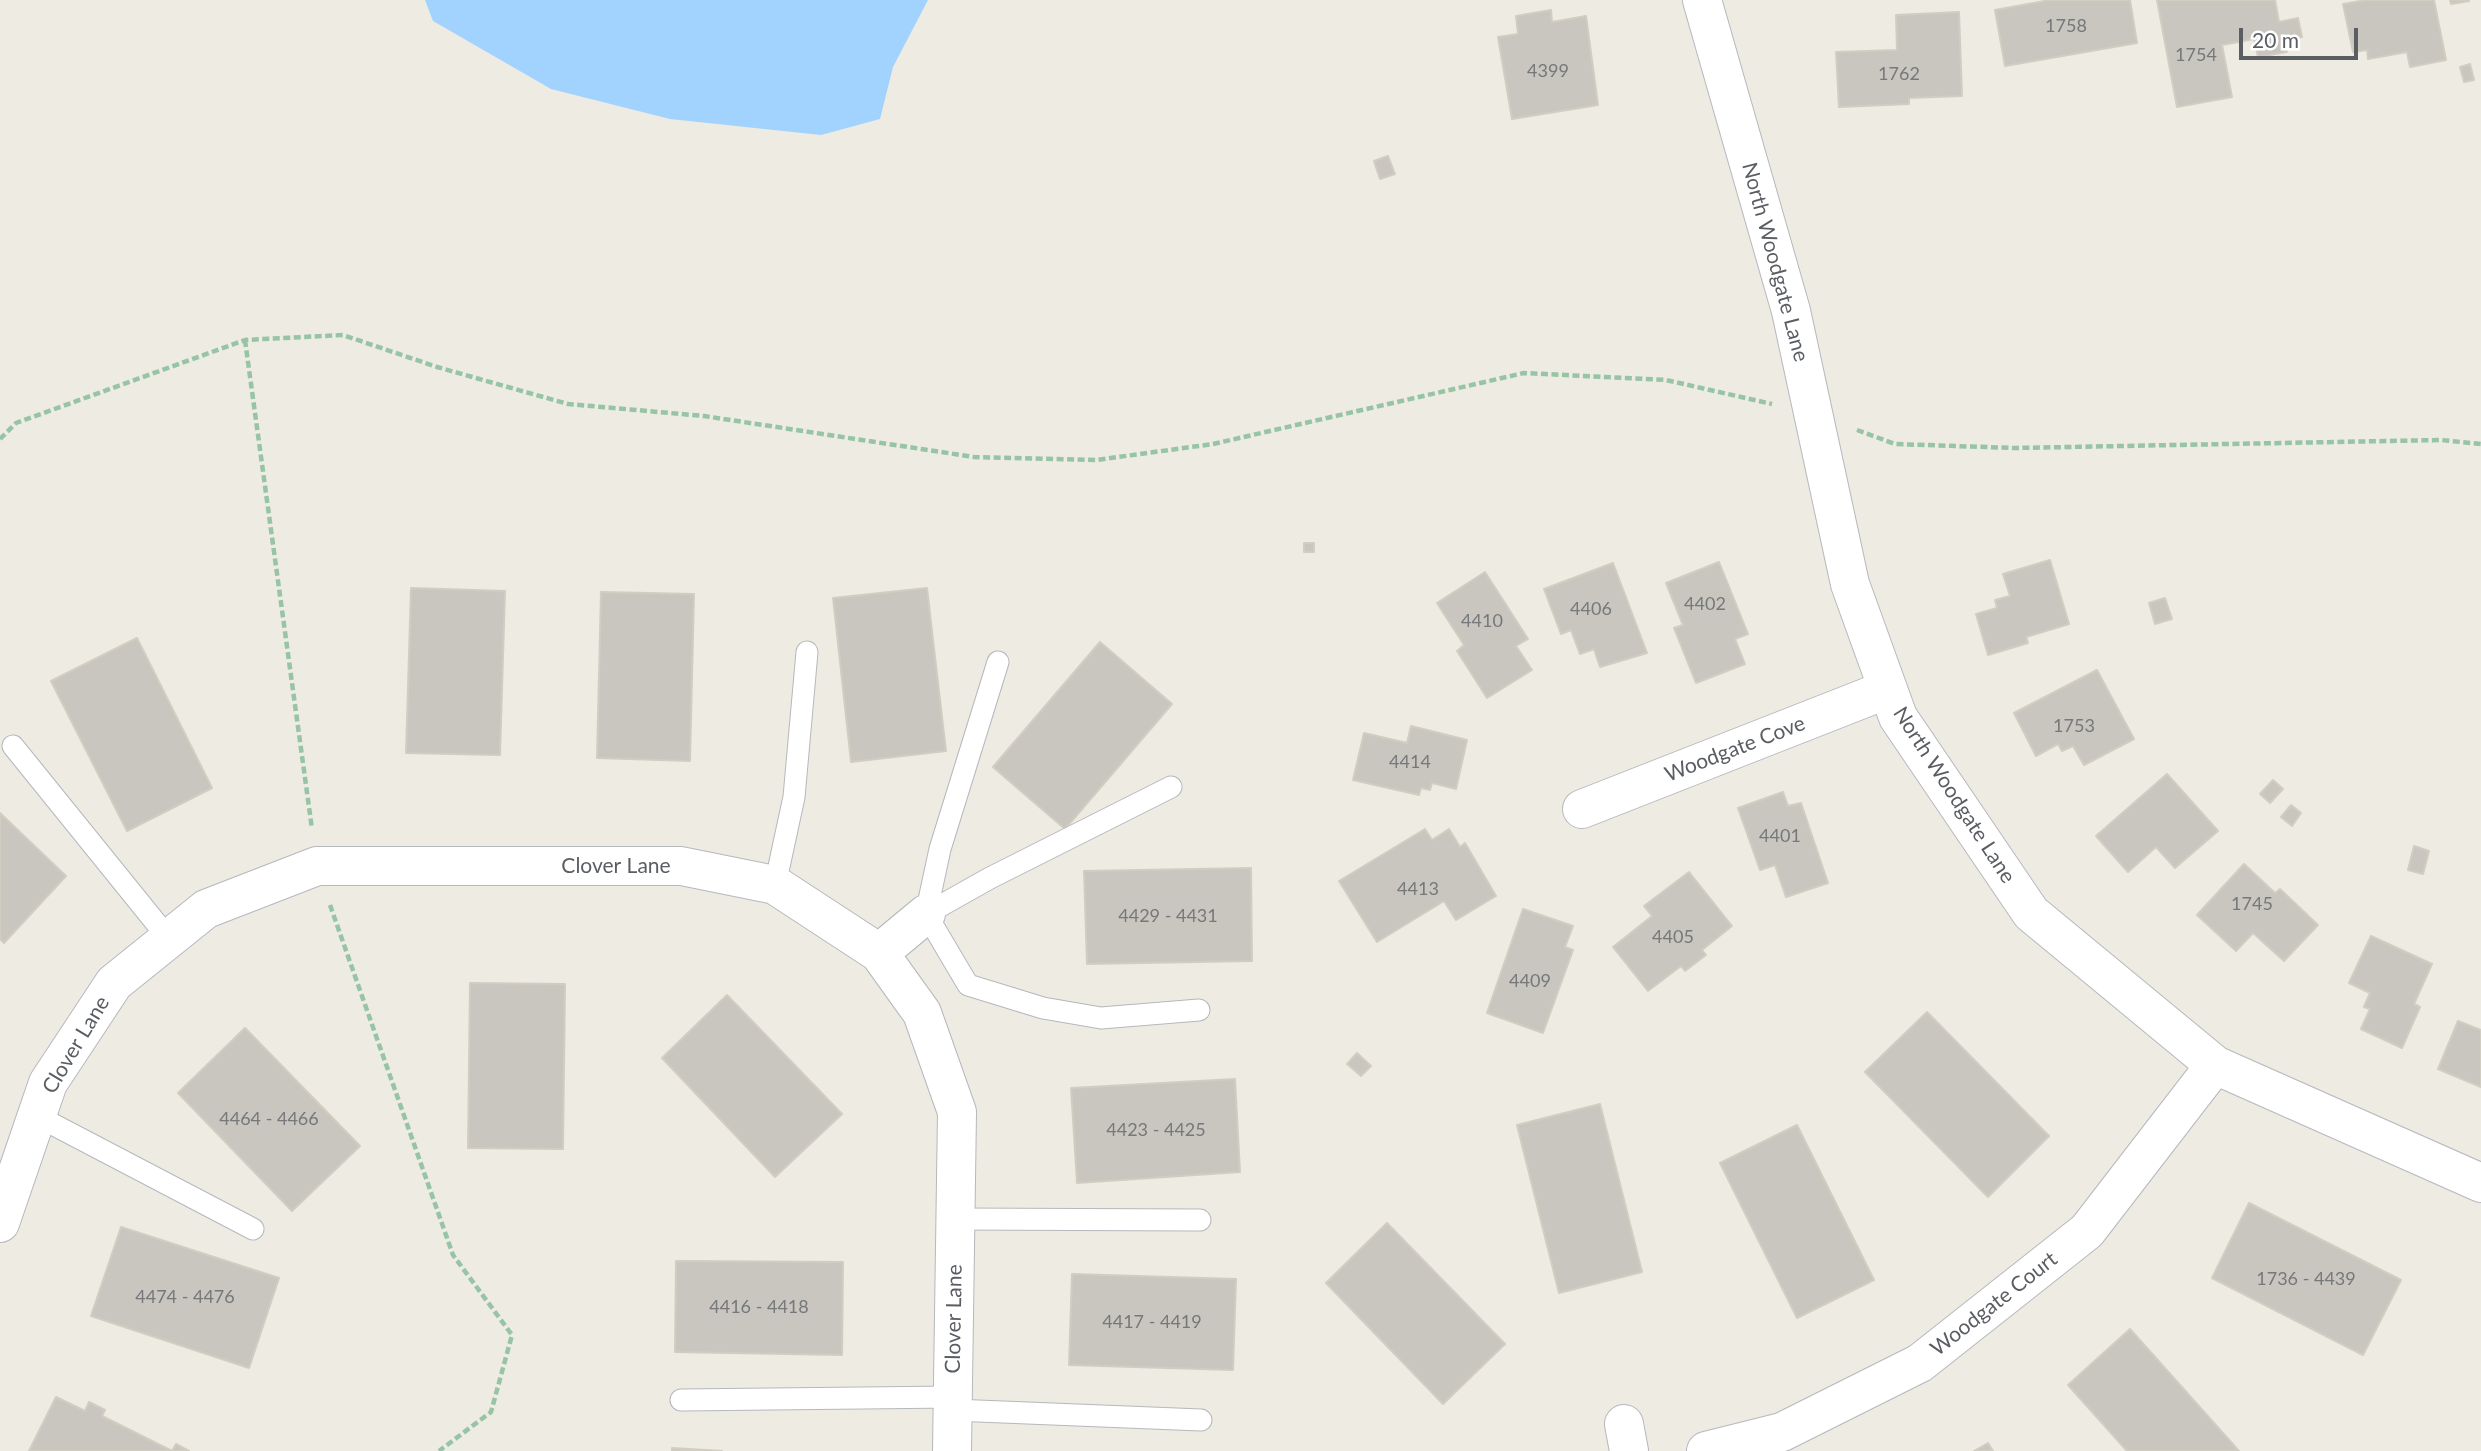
<!DOCTYPE html>
<html>
<head>
<meta charset="utf-8">
<style>
	body { margin:0 }
	#map { position:relative; width:2481px; height:1451px; overflow:hidden; background:#edebe2; font-family:Lato,sans-serif }
	canvas { display:block }
	.scale { position:absolute; left:2239px; top:28px; width:119px; height:32px; box-sizing:border-box; border:4px solid #5a5e63; border-top:0; padding-left:9px; font-size:21px; line-height:24px; white-space:nowrap; color:#5a5e63; -webkit-text-stroke:5px #fff; paint-order:stroke }
</style>
</head>
<body>
<div id="map">
<canvas width="2481" height="1451"></canvas>
<div class="scale">20 m</div>
</div>
<script>
const ctx = document.querySelector('canvas').getContext('2d');
ctx.lineJoin = 'round';
function paint(path, color) {
  ctx.fillStyle = color;
  ctx.fill(path, 'evenodd');
}
function strokePath(path, color, width, dash) {
  ctx.strokeStyle = color;
  ctx.lineWidth = width;
  ctx.lineCap = dash ? 'butt' : 'round';
  ctx.setLineDash(dash || []);
  ctx.stroke(path);
}
function write(font, color, halo, rows, align = 'center') {
  ctx.font = font + ' Lato,sans-serif';
  ctx.lineWidth = 5;
  ctx.setLineDash([]);
  ctx.textBaseline = 'middle';
  ctx.strokeStyle = halo;
  ctx.fillStyle = color;
  for (const [text, x, y, turn = 0] of rows) {
    ctx.save();
    ctx.translate(x, y);
    ctx.rotate((+turn || 0) * Math.PI / 180);
    ctx.textAlign = isNaN(turn) ? turn : align;
    if (halo) ctx.strokeText(text, 0, 0);
    ctx.fillText(text, 0, 0);
    ctx.restore();
  }
}
const water = new Path2D(`
	M425,0H928L893,67L880,119L821,135L670,119L551,89L433,21Z`);
const building = new Path2D(`
	M2050,0H2130L2137,43L2005,66L1995,10Z
	M2157,0H2275L2279,22L2298,18L2302,37L2284,40L2287,52L2258,57L2254,39L2222,45L2232,97L2177,107Z
	M2366,0H2434L2446,60L2410,67L2407,52L2368,59L2367,50L2353,52L2343,4Z
	M2450,0H2468L2469,1L2451,4Z
	M1551,10L1552,22L1586,16L1598,105L1512,119L1498,37L1518,34L1516,16Z
	M1959,12L1962,96L1909,98V104L1839,107L1836,52L1897,50L1896,15Z
	M2470,64L2474,80L2464,82L2460,67Z
	M1388,156L1395,174L1380,179L1374,161Z
	M1304,543H1314V552H1304Z
	M2050,560L2069,624L2026,637L2028,643L1988,655L1976,614L1997,608L1995,600L2010,596L2003,574Z
	M1719,562L1748,634L1735,639L1745,664L1696,683L1674,628L1683,625L1666,583Z
	M1613,563L1647,653L1600,667L1594,649L1580,654L1571,630L1561,634L1544,589Z
	M1485,572L1528,639L1516,646L1532,670L1487,698L1457,651L1464,645L1437,603Z
	M411,588L505,591L500,755L406,753Z
	M927,588L946,751L851,762L833,598Z
	M601,592L694,594L690,761L597,758Z
	M2165,598L2172,619L2155,624L2149,603Z
	M137,638L212,788L127,831L51,681Z
	M1100,642L1172,704L1065,829L993,767Z
	M2097,670L2134,739L2084,765L2073,746L2062,751L2058,744L2036,756L2014,713Z
	M1411,726L1467,740L1456,789L1432,783L1430,790L1421,788L1419,795L1353,780L1364,733L1407,743Z
	M2167,774L2218,831L2175,868L2156,847L2128,872L2096,836Z
	M2273,780L2283,789L2270,803L2260,794Z
	M1783,792L1788,806L1801,803L1828,883L1786,897L1775,865L1760,870L1738,808Z
	M2291,805L2301,813L2292,826L2281,817Z
	M0,813L66,876L4,943L0,939Z
	M1425,829L1432,840L1449,829L1460,847L1465,843L1496,896L1456,920L1444,901L1377,942L1339,881Z
	M2414,846L2429,851L2423,874L2408,870Z
	M2244,864L2275,893L2280,889L2318,925L2284,961L2253,933L2236,951L2197,915Z
	M1251,868L1252,961L1087,964L1084,871Z
	M1689,872L1732,926L1702,950L1706,955L1685,971L1681,966L1648,991L1613,947L1652,916L1644,906Z
	M1523,909L1573,926L1565,947L1573,950L1543,1033L1487,1013Z
	M2371,936L2432,964L2414,1004L2420,1007L2402,1048L2361,1029L2370,1009L2364,1007L2370,993L2349,983Z
	M470,983L565,984L563,1149L468,1148Z
	M727,995L842,1114L775,1177L662,1058Z
	M1927,1012L2049,1136L1988,1197L1865,1072Z
	M2458,1021L2481,1030V1087L2438,1069Z
	M245,1028L360,1146L292,1211L178,1093Z
	M1357,1053L1371,1066L1361,1076L1347,1064Z
	M1235,1079L1240,1172L1077,1183L1071,1088Z
	M1600,1104L1642,1272L1559,1293L1517,1125Z
	M1797,1125L1874,1280L1797,1318L1720,1163Z
	M2249,1203L2401,1280L2363,1355L2212,1278Z
	M1387,1223L1505,1344L1443,1404L1326,1283Z
	M121,1227L279,1278L249,1368L91,1316Z
	M676,1261L843,1262L842,1355L675,1352Z
	M1072,1274L1236,1279L1233,1370L1069,1365Z
	M2130,1329L2239,1451H2127L2068,1385Z
	M56,1397L85,1411L89,1402L105,1410L102,1416L172,1451L176,1444L189,1451H29Z
	M1988,1443L1993,1451H1974Z
	M672,1448L722,1451H672Z`);
const path = new Path2D(`
	M245,340L312,829
	M1857,430L1895,444L2015,448L2441,440L2481,444
	M0,439L16,423L245,340L343,335L437,367L568,404L704,416L974,457L1096,460L1213,444L1524,373L1666,380L1772,404
	M330,905L453,1255L512,1335L491,1412L439,1451`);
const lane = new Path2D(`
	M998,662L940,849L926,914L968,985L1043,1008L1101,1018L1199,1010
	M13,746L169,939
	M775,885L794,797L807,652
	M926,914L990,878L1171,787
	M37,1116L253,1229
	M956,1219L1200,1220
	M681,1400L953,1397
	M953,1410L1201,1420`);
const street = new Path2D(`
	M1702,0L1791,311L1850,584L1898,717L2031,913L2215,1065L2481,1183
	M1582,809L1888,689
	M879,953L926,914
	M0,1223L48,1083L114,983L206,909L317,866H681L775,885L879,953L922,1013L957,1112L952,1451
	M1624,1424L1629,1451
	M1706,1451L1782,1432L1920,1363L2087,1231L2215,1065`);
const numberNames = [
	["1758",2066,26],
	["1754",2196,55],
	["4399",1548,71],
	["1762",1899,74],
	["4402",1705,604],
	["4406",1591,609],
	["4410",1482,621],
	["1753",2074,726],
	["4414",1410,762],
	["4401",1780,836],
	["4413",1418,889],
	["1745",2252,904],
	["4429 - 4431",1168,916],
	["4405",1673,937],
	["4409",1530,981],
	["4464 - 4466",269,1119],
	["4423 - 4425",1156,1130],
	["1736 - 4439",2306,1279],
	["4474 - 4476",185,1297],
	["4416 - 4418",759,1307],
	["4417 - 4419",1152,1322]
];
const streetNames = [
	["North Woodgate Lane",1775,262,75],
	["Woodgate Cove",1735,749,-21],
	["North Woodgate Lane",1954,795,57],
	["Clover Lane",616,866],
	["Clover Lane",76,1045,-59],
	["Woodgate Court",1994,1304,-38],
	["Clover Lane",954,1319,-89]
];
paint(water, '#a1d3fe');
paint(building, '#c8c6bf');
strokePath(building, '#d2cdc1', 2);
strokePath(lane, '#b5b8bd', 23);
strokePath(street, '#b5b8bd', 40);
strokePath(path, '#96c4a5', 4.5, [7, 3.5]);
strokePath(lane, '#fff', 21);
strokePath(street, '#fff', 38);
write('18px', '#76787a', null, numberNames);
write('21px', '#5a5e63', '#fff', streetNames);
</script>
</body>
</html>
